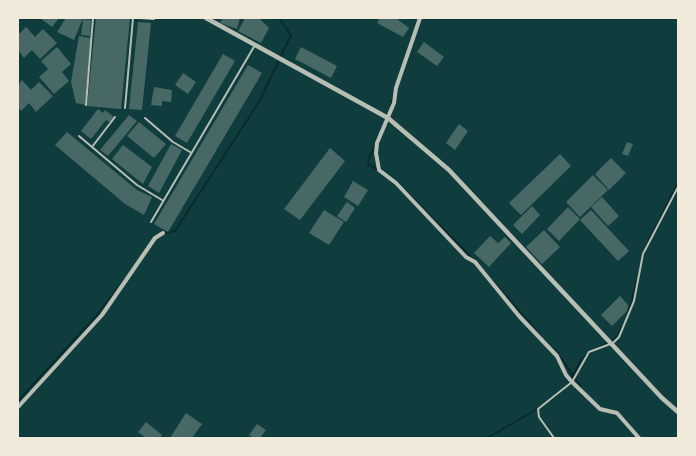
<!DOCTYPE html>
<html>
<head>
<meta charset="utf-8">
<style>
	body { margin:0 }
	#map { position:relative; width:696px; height:456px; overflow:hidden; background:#0f3d3e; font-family:"Work Sans",sans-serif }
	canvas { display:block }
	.frame { position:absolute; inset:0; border:19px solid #f1e9da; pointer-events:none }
</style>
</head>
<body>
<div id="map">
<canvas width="696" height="456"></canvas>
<div class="frame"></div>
</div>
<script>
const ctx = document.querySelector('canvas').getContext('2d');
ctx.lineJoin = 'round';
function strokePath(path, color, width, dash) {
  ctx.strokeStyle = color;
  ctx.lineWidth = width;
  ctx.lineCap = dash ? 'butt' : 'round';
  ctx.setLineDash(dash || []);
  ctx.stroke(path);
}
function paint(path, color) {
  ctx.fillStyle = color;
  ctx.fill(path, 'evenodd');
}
const stream = new Path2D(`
	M391,106L393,96
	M376,143L368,160L369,165L379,170
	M399,184L475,261
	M162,234L175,231L259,102L291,35L279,18
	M646,246L678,183
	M642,261L645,251
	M493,281L541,336
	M628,314L637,280
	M544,340L557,352L581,387
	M600,347L617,337L622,327
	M572,377L582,358L594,351
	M551,400L568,385
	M18,401L96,316L125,279
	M487,438L539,408`);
const building = new Path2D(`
	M40,18H59L52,27Z
	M66,18H83L74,40L57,32Z
	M96,18H130L121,109L87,106Z
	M223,18H240L237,29L220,23Z
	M245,18H259L269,28L261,43L238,31Z
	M380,18H396L409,28L403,37L377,23Z
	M83,19L91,20L90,36L81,35Z
	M138,22L151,23L142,110L129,109Z
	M26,27L35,37L43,29L57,43L40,59L32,50L24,58L18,50V35Z
	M79,36L91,38L85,105L76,103L71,82Z
	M424,42L444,57L437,66L417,52Z
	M57,47L71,64L62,72L69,81L54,94L39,77L48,69L41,61Z
	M301,47L337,66L331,78L295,59Z
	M223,54L235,61L187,143L175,136Z
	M248,65L262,73L168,232L154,224Z
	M183,73L196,82L188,94L175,85Z
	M22,80L31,90L39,82L53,96L36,112L29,103L21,111L18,107V85Z
	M154,87L172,90L171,102L162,101V106L151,105Z
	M98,109L103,113L105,110L114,117L110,122L106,120L91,139L81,131Z
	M129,115L137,121L108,156L100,150Z
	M139,122L166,144L154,158L127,136Z
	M459,124L468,131L455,150L446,143Z
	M67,132L137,190L152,197L144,215L125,204L55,145Z
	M627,142L633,144L628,156L622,154Z
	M171,144L182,150L159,193L148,186Z
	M123,145L152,167L143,184L112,159Z
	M330,148L345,161L300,220L284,209Z
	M560,154L571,166L521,215L509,203Z
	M611,158L626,173L609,190L595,174Z
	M593,175L608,190L580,217L566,202Z
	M353,181L368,190L358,206L344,197Z
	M602,197L619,216L608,226L591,207Z
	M347,202L355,208L346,222L337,216Z
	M532,206L540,215L522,234L513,225Z
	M568,207L580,219L559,241L547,229Z
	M324,210L344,222L329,245L309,233Z
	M591,210L629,251L618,261L580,220Z
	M544,230L560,247L542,264L526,247Z
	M490,236L498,243L505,237L511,243L489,267L474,253Z
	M620,296L628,305L627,311L612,326L601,315Z
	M186,413L202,424L192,438H170Z
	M146,422L162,435L160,438H146L138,432Z
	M257,424L266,430L260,438H254L249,435Z`);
const service = new Path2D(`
	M140,18L154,19V18
	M86,105L93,18
	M125,108L133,18
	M145,118L173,142L190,152
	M79,136L137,185L162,200
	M92,147L115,117
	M151,222L255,45
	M554,438L539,417L538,409L572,382L589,352L613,343L619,337L634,301L643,254L678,187`);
const minor = new Path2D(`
	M420,18L396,88L394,103L377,143L376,153L379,170L396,183L466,257L475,262L519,316L557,356L566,375L572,382L600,409L617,413L639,438
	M18,407L102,315L155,238L163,233`);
const tertiary = new Path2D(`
	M206,18L388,118L449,170L662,398L678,412`);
strokePath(stream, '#0a2a2b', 2);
paint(building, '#486865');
strokePath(service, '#b8beb3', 2);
strokePath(minor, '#b8beb3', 4);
strokePath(tertiary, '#b8beb3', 4.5);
</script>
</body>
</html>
